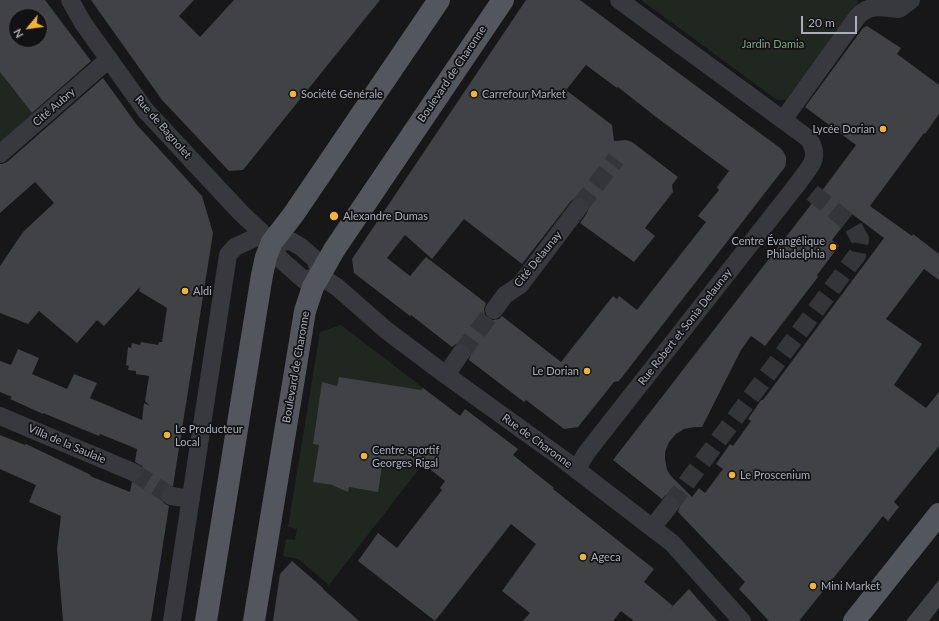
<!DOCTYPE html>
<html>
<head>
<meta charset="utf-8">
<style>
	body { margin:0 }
	#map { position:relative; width:939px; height:621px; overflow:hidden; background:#171719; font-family:Lato,sans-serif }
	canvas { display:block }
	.north { position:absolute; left:8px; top:8px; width:40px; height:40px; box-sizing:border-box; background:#121214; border:1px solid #4e5056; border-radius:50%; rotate:241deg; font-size:11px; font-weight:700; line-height:16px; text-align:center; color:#a9aeb9 }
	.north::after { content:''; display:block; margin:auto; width:14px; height:18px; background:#f4b433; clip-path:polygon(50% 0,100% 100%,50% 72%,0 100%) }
	.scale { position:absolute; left:801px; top:16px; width:56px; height:18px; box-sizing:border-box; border:2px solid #a9aeb9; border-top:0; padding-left:5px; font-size:12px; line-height:14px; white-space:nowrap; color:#a9aeb9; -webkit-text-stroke:3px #121214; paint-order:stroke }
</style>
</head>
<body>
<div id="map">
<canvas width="939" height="621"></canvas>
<div class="north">N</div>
<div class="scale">20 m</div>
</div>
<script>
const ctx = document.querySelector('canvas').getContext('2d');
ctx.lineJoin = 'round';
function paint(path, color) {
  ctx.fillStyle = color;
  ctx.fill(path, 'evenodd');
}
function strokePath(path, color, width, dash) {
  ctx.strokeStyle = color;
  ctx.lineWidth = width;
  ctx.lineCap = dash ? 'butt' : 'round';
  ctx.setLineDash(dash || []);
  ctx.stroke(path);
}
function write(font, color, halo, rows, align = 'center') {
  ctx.font = font + ' Lato,sans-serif';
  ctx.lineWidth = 3.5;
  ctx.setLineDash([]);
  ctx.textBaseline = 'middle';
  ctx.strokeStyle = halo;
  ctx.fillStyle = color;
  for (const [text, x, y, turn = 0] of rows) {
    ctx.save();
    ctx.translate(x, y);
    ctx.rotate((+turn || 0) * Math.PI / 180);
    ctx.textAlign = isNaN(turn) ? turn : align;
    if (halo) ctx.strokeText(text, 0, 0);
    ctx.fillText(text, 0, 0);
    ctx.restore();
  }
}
const green = new Path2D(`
	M641,0H857L859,2L786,100H777Z
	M0,72L34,116L0,145Z
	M341,325L460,416L329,585L298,559L283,556L286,539L295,540L297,529L288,527L320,332Z`);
const building = new Path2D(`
	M0,0H45L91,61L32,113L0,72ZM16,16H40V40H16Z
	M91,0H194L179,16L200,37L234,0H380L243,170L229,171L162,100Z
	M526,0H580L780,148L783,151L786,157V162L785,167L619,381L614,382L578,427L564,429L526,400L524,402L469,360L471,353L470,348L467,345L461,343L456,344L452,347L411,315L410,316L354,273L352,259ZM586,65L617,88L618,87L656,117L729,171L717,187L719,190L698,216L706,222L637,310L619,296L617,299L613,296L561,362L502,316L499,319L493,320L488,318L485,315L484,309L486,303L426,257L410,276L387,258L405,235L432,259L464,219L522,264L571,201L575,198L580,197L586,199L589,203V208L587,213L580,223L634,262L655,236L645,228L673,192L672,185L678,177L632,142L626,140L614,141L612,125L566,90Z
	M867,26L901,48L897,54L939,85V114L925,134L924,133L870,206L912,236L913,234L939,254V280L924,269L886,319L922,344L894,385L926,408L939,392V446L894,502L899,507L888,521L883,516L799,621H769L739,589L745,582L678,512L680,506V501L677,497L671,495H666L662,499L613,460L827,184L856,145L805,107L863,28ZM852,214L884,238L763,400H761L748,419L751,421L733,446L730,444L716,464L723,469L705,493L699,488L692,497L671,476L667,470L665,459V452L669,442L676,434L684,429L695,427H702L741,350L751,336L765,346L818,277L817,275L839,246L832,240Z
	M103,78L137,125L202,196L213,233L173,486H167L163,490L161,494V500L165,504L169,506L151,621H63L57,549L61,516L29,502L36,485L0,469V435L25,445L26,444L91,475L90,476L130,492L132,482H135L139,481L143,476V471L142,466L135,462L137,449L100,434L99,436L43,413V414L10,399L12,397L0,392V361L11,365L18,349L39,358L32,374L67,389L74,374L97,383L90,398L142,420L144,403L150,406L145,401L149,376L136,374V371L128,370L129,366L126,365L128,347L131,348L132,343L140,345L141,342L158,345L159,342H162L167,308L139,291L140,287L104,326L97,320L77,343L39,311L28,324L0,313V266L23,232L54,203L35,182L0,213V164H2L7,162Z
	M339,377L421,390L423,388L460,416L465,409L518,449L513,455L554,488L553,489L654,569L644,582L673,606L668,611L689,589L717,621H634L621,611L613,621H523L530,613L502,591L536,544L511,524L435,621L358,561L378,533L397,548L442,490L440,488L445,481L417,459L413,464L383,459L378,492L349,487L348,492L332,485L313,482L319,445L313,444L322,382L337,386Z
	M292,561L323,588V589L359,621H273L280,574Z
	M939,580V608L929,621H906Z`);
const minorTunnel = new Path2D(`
	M579,207L616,159
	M461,353L494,310
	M133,472L171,496
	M670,505L857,255L860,239L852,225L799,182`);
const minor = new Path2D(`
	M70,0L83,23L146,111L240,212L272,242L279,258L304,280L320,276
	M783,120L858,16C871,3 883,8 899,9L911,0
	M0,154L109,59
	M272,242L291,241L301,247L316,260L320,276L337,287L386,330L446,375L560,457L672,543L742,621
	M494,310L505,295L520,285L579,207
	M446,375L461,353
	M0,416L133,472
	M576,470L587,452L799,182C810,166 821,159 809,139L619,0
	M171,496L191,499
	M652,528L670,505
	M172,621L228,255L235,247L263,234`);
const major = new Path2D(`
	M206,621L262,275L266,257L272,242L293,215L439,0
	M254,621L305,311L313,287L334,250L503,0
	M854,621L939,514`);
const markers = [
	[293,94,4,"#f4b433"],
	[474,94,4,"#f4b433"],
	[883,129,4,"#f4b433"],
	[334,216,5,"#f4b433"],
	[833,247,4,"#f4b433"],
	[185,291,4,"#f4b433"],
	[587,371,4,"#f4b433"],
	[167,435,4,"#f4b433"],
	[364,456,4,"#f4b433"],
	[732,475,4,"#f4b433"],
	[583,557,4,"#f4b433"],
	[813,586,4,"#f4b433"]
];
const parkNames = [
	["Jardin Damia",773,44]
];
const streetNames = [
	["Boulevard de Charonne",452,74,-56],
	["Cité Aubry",54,107,-41],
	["Rue de Bagnolet",163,127,49],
	["Cité Delaunay",538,259,-51],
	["Rue Robert et Sonia Delaunay",685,327,-52],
	["Boulevard de Charonne",296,367,-80],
	["Rue de Charonne",537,441,36],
	["Villa de la Saulaie",67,444,23]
];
const poiNames = [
	["Société Générale",301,94],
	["Carrefour Market",482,94],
	["Lycée Dorian",875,129,"right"],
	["Alexandre Dumas",343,216],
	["Centre Évangélique",825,241,"right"],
	["Philadelphia",825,254,"right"],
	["Aldi",193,291],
	["Le Dorian",579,371,"right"],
	["Le Producteur",175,429],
	["Local",175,442],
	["Centre sportif",372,450],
	["Georges Rigal",372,463],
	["Le Proscenium",740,475],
	["Ageca",591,557],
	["Mini Market",821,586]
];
paint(green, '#1f2720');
paint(building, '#414246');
strokePath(minorTunnel, '#343539', 18, [18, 9]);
strokePath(minor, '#38393e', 18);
strokePath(major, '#54565d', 22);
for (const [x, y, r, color] of markers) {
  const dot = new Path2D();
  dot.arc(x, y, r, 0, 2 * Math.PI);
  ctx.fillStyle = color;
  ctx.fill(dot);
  strokePath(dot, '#121214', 1.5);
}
write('11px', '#7fa482', '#121214', parkNames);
write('11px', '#a9aeb9', '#121214', streetNames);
write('11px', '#a9aeb9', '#121214', poiNames, 'left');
</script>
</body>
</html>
